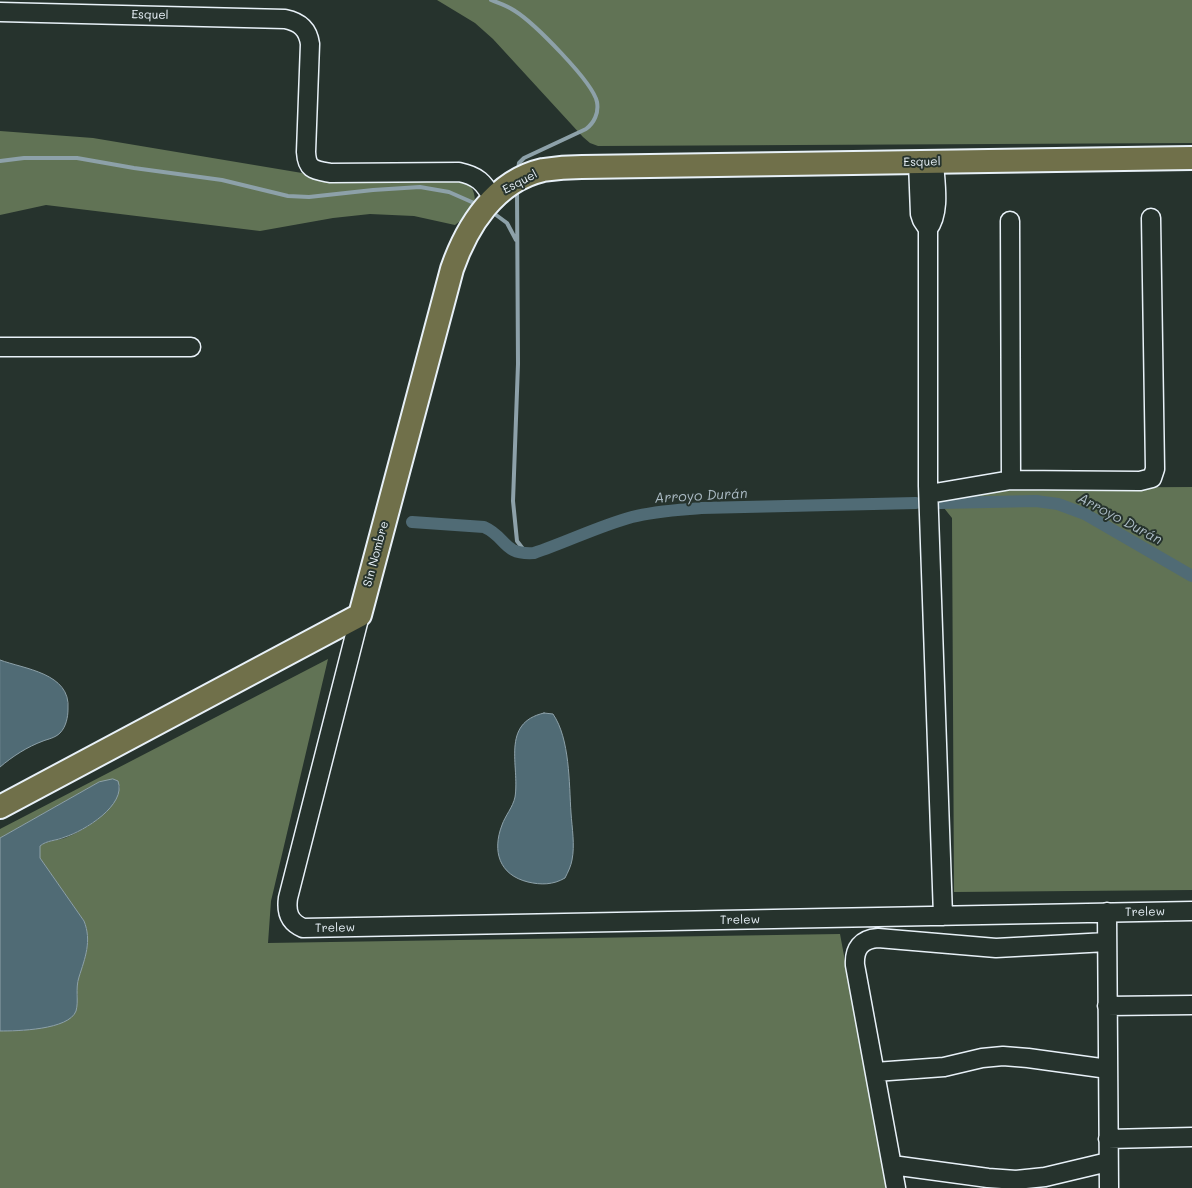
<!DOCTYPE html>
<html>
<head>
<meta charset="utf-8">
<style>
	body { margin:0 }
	canvas { display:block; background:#26332d }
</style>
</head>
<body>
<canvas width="1192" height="1188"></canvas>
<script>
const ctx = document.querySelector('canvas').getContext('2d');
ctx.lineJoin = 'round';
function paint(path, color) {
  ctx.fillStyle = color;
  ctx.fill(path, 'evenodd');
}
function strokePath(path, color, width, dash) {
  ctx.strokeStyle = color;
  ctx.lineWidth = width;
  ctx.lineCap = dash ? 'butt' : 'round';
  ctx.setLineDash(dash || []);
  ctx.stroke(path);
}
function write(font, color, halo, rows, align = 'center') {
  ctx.font = font + ' Mali,sans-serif';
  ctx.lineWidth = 4;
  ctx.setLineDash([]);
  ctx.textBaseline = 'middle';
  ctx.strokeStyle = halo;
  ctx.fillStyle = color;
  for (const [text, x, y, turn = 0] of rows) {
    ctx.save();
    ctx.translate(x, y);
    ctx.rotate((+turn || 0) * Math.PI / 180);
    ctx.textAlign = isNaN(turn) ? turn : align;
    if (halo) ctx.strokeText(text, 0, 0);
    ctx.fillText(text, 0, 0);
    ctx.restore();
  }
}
const green = new Path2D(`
	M437,0H1192V143L598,146L590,143L583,137L493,39L475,23Z
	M0,131L93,138L302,173L316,177L451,178C456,180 462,181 467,183C476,189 477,204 471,212C467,217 460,221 455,225L414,216L370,214L333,218L260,231L46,205L0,215Z
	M1192,487V890L954,892L952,518L940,503L1011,488Z
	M328,659L271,901L268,943L840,934L887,1188H0V1031H20L58,1024C62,1019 75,1006 77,1000C78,995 76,990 77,985C81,961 94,947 84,921L40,858V846C47,840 56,841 65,838C87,829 116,811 120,786L99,782L0,838V829Z`);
const water = new Path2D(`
	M0,660C24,669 71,673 68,709C68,717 66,727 60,733C55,738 48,739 43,741C27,747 13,756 0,767Z
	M544,713L553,714C570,739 569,783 571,813C572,828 575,845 572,860C571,866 568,872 565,878C553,885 541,885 528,882C499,875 492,851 502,825C505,816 513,807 515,797C520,766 500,723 544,713Z
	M113,779L118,781C127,805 84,831 65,837C56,841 47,840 40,846V858L84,921C92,941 85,958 79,977C75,989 79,1001 76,1011C69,1030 17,1031 0,1031V838L99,782Z`);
const stream = new Path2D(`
	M491,0C499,3 508,6 515,11C534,23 593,82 597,102C599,113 594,123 586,129L524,158L519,163L518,169
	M0,161L24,158H77L134,168L222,180L288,196L309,197L373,190L420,187L449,192L474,203
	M517,191L518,364L513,501L517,541L527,554
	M492,212L507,223L516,240`);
const canal = new Path2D(`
	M940,503L1036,501L1058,504L1085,514L1192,576
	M412,522L484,527C507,537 502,555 534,553C567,542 599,526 632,517C655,511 678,510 701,508L916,503`);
const minor = new Path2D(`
	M0,12L285,19C300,22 308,29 310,44L306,152C307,170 314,170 330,173L459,172C478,176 483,182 493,198
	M918,162L920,214L922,220L928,229
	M934,162C935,182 941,212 928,229V486L943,916
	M1010,221L1011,480
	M0,347H191
	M929,494L1011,480L1140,481L1152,478L1155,469L1151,218
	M360,615L288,898C286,912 289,922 303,928L1192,911
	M1107,912L1109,1188
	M1107,1006L1192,1005
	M875,1072L944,1067L982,1058L1003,1056L1028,1058L1108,1069
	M1108,1139L1192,1137
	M892,1165L988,1178L1016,1180L1045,1177L1108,1162
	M896,1188L855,965C854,949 861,939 878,938L996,948L1107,942`);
const major = new Path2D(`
	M0,807L360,615L452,269C467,226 495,181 543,170C556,168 569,167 582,167L1192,158`);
const streetNames = [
	["Esquel",150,15,1],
	["Esquel",922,162,-1],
	["Esquel",520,182,-28],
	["Sin Nombre",376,554,-75],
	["Trelew",1145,912,-1],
	["Trelew",740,920,-1],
	["Trelew",335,928,-1]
];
const waterNames = [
	["Arroyo Durán",701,496,-3],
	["Arroyo Durán",1120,519,28]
];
paint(green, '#617355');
paint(water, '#506b75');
strokePath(water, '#8da1a9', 1);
strokePath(stream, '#8da1a9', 4);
strokePath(canal, '#506b75', 12);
strokePath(minor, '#e8f1f8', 21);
strokePath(major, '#e8f1f8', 26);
strokePath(minor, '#26332d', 18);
strokePath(major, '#70704a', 22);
write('12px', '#e8f1f8', '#26332d', streetNames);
write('italic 14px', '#abbbc4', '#26332d', waterNames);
</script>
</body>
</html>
